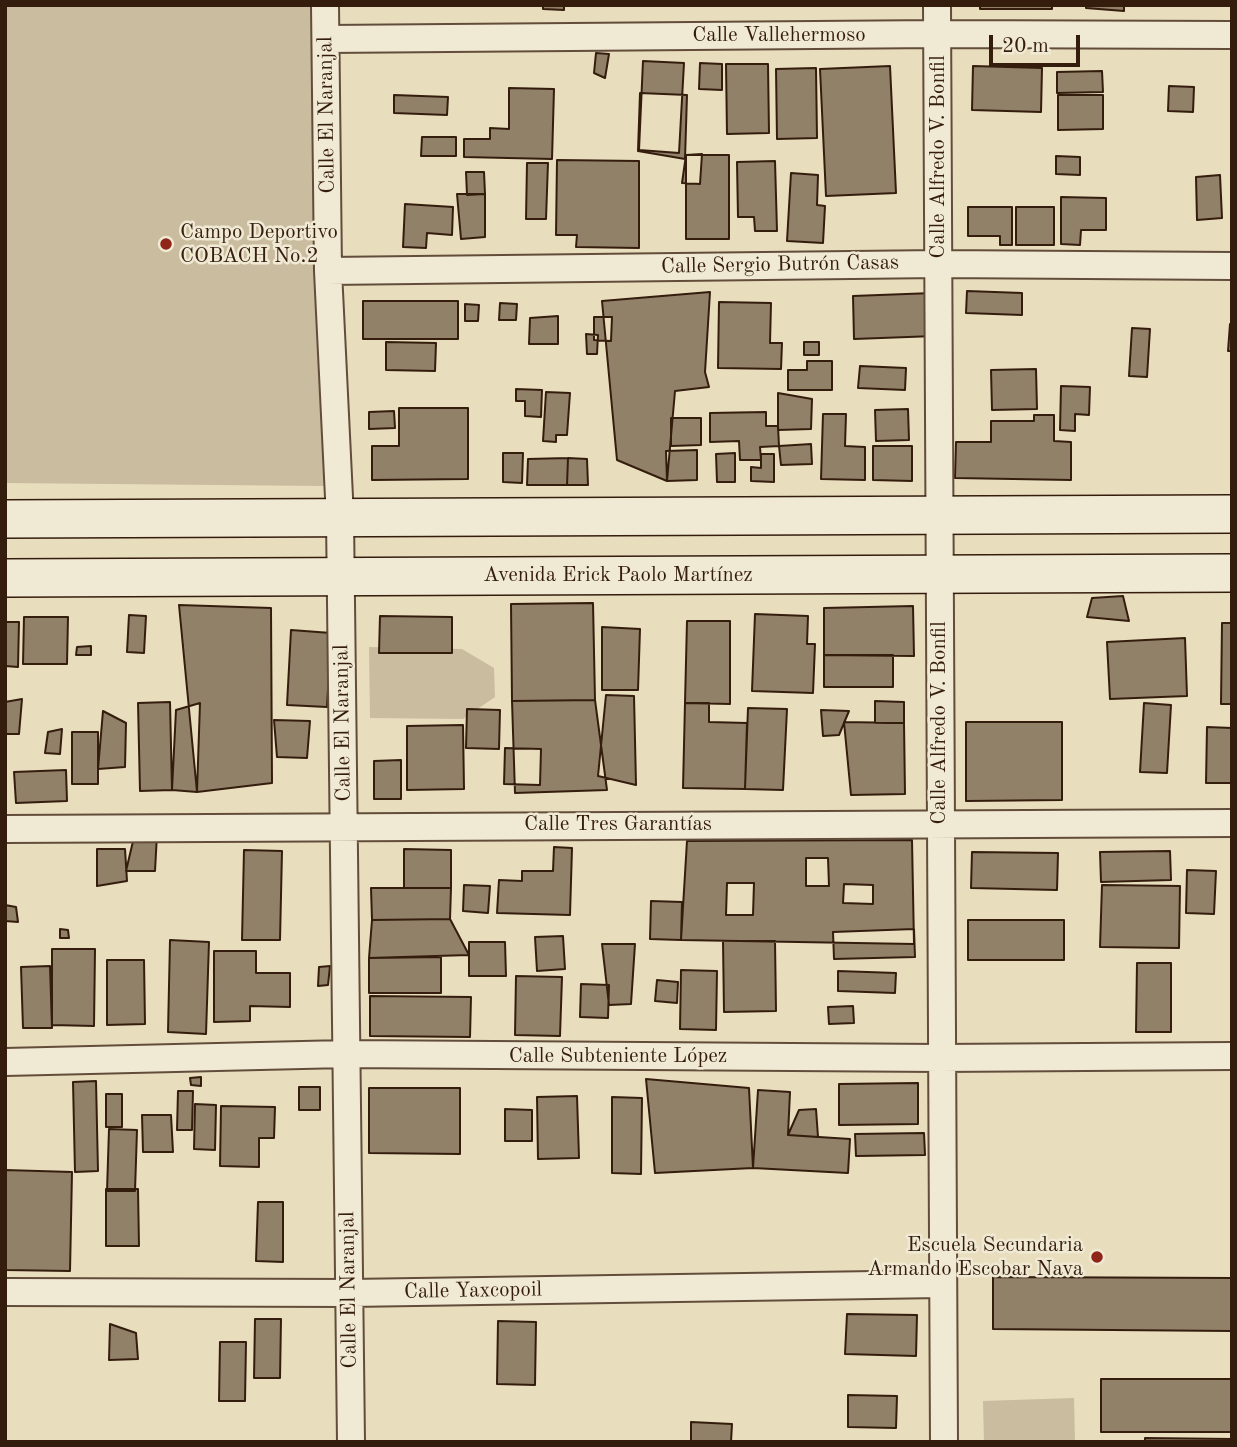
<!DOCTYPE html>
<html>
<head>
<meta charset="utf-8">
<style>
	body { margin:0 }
	#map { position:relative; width:1237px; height:1447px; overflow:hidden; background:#e8ddbd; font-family:"Old Standard TT",serif }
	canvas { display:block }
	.frame { position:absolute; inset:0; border:7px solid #351d0e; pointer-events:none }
	.scale { position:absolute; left:989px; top:35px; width:91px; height:32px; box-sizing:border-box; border:4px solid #351d0e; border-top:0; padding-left:9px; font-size:21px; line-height:24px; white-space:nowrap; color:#351d0e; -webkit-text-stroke:5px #f0e9d4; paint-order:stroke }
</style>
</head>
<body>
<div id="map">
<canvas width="1237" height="1447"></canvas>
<div class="frame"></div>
<div class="scale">20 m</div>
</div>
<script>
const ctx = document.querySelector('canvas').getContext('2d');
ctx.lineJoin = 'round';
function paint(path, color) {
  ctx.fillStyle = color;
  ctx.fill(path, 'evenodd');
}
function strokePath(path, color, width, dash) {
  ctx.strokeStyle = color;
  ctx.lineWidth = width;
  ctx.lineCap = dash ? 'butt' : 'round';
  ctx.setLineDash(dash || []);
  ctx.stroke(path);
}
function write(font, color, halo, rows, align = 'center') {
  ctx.font = font + ' "Old Standard TT",serif';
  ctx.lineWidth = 5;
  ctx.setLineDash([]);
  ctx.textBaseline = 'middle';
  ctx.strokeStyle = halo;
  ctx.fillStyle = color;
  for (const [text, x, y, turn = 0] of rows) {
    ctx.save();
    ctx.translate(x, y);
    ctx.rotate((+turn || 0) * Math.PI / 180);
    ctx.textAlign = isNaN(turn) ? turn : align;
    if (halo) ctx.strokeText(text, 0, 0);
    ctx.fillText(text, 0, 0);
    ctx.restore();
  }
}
const green = new Path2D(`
	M5,5H329L325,486L5,483Z
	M369,647L462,649L494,668L495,697L463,719L370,718Z
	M1074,1398L1075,1442H984L983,1401Z`);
const building = new Path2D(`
	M543,5H564V10L543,9Z
	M980,5H1052V9H980Z
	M1086,5H1124V11L1086,8Z
	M596,53L609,54L605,78L594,73Z
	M643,61L684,63L679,153L639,150Z
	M700,63L722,64V90L699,89Z
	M726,64H768L769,133L727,134Z
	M890,66L896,193L826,196L820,69Z
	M973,66L1042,68L1041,112L972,110Z
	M816,68L817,138L777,139L776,69Z
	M1102,71L1103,92L1057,93V72Z
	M1169,86L1194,87L1193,112L1168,111Z
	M509,88L554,89L552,159L464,157V139H490V128L509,129Z
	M640,93L687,95L685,159L638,151Z
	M394,95L448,97L447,115L394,113Z
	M1058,95H1103V129L1058,130Z
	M422,137H456V156H421Z
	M702,154L700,184L682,183L686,155Z
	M686,155H729V239H686Z
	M1056,156L1080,157V175L1056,174Z
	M557,160L639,161V248L576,247L577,235H556Z
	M775,161L777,231H755L754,217H738L737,162Z
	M527,163H548L546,219H526Z
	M466,172H484L485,194L467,195Z
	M791,173L818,175L817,205L825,206L823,243L787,241Z
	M1220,175L1222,218L1197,220L1196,177Z
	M457,194H485V237L461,239Z
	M1061,197L1106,198V230H1081L1080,245L1061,244Z
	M405,204L453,207L452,235L427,233L426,248L403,247Z
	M968,207H1012V245H1000V236H968Z
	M1016,207H1054V245H1016Z
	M967,291L1022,293V315L966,313Z
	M710,292L705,372L709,387L675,391L667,481L617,460L602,301Z
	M933,293L935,336L854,339L853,296Z
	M363,301H458V339H363Z
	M719,302L771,303L770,343H782L781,369L718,368Z
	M500,303L517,304L516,320H499Z
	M465,304L479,305L478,321H465Z
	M558,316V344H529L530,318Z
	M594,317H612L611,341L594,340Z
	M1230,324L1232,325V351H1228Z
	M1132,328L1150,329L1147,377L1129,376Z
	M586,334L598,335L597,354H587Z
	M386,342L436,343L435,371L386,370Z
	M804,342H819V355H804Z
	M807,361H832V390H788V370H807Z
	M860,366L906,368L905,390L858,388Z
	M1036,369L1037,409L992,410L991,370Z
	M1061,386L1090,387L1089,415L1075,414V431L1060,430Z
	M516,389L542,390L541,417L525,416V401H516Z
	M546,392L570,393L567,435H556V442L543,441Z
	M778,393L812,399L811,429L778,430Z
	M399,408H468V479L372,480V446H399Z
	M908,409L909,440L876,441L875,410Z
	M394,411L395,428L369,429V412Z
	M766,412V426H778L779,446L760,447L761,460H740L739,441L710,442V413Z
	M823,414H846L845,446L865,447V480L821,479Z
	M1034,415H1054V441L1071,442V480L955,478L956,442H991V421H1034Z
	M671,418H701V445L671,446Z
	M811,444L812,464L781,465L779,446Z
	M873,446H912V481L873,480Z
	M697,450V480L667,481L666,451Z
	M503,453H523L522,483L503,482Z
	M735,453V482H717L716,454Z
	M761,454H774V482L751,481V467L761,468Z
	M568,458L587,459L588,485H567Z
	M568,458L567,485H527L528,459Z
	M1123,596L1129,621L1087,617L1092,598Z
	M593,603L595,700L512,701L511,604Z
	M179,605L271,608L272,783L197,792Z
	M913,606L914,656L824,655V608Z
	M755,614L808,616L807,644H815L813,693L752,691Z
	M129,615L146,616L144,653L127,652Z
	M380,616L452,617V653H379Z
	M24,617H68L67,664H23Z
	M687,621H730V704L685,703Z
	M5,622H19L18,667L5,666Z
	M1222,623H1232V704H1221Z
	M602,627L640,629L638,690H602Z
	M291,630L331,633L327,707L287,705Z
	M1185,638L1187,696L1110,699L1107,642Z
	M91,646V655H76L77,647Z
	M824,655H893V687H824Z
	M606,695L634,696L636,785L598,776Z
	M22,699L19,734H5V702Z
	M595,700L607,790L515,793L512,701Z
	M875,701L904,702V723H875Z
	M170,702L172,790L140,791L138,703Z
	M200,703L197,792L172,790L176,710Z
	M685,703H709V722L747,723L745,789L683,788Z
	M1144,703L1171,705L1167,773L1140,772Z
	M748,708L787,709L783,790L745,789Z
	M467,709L500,710L499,749L466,748Z
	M821,710L849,711L839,735L823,736Z
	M103,711L126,723L125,767L98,769Z
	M274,720L310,721L307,758L277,757Z
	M844,722L904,723L905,794L851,795Z
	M966,722H1062V800L966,801Z
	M463,725L464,789L407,790V726Z
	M1207,727L1232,728V783H1206Z
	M62,729L60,754L45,753L48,732Z
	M72,732H98V784H72Z
	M505,748L541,749L540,785L504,784Z
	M401,760V799H374V761Z
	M66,770L67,801L16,803L14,772Z
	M157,834L155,871H126L134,837Z
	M912,840L914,944L681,940L687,841Z
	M554,847L572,848L570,915L497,913L499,880L522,881V871H553Z
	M97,849H125L127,881L97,886Z
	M404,849L451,850V888H404Z
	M244,850L282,851L280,940H242Z
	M1170,851L1171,880L1101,882L1100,852Z
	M972,852L1058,853L1057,890L971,888Z
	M806,858H828L829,886H806Z
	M1187,870L1216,871L1214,914L1186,913Z
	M727,883H754L753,915H726Z
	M844,884L873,885V904L843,903Z
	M464,885L490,886L488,913L463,911Z
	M1102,885L1180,886L1179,948L1100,947Z
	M371,888H451L450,919L372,920Z
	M651,901L682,902L681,940L650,939Z
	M5,905L16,907L18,922L5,921Z
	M450,919L469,955L369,958L372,920Z
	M968,920H1064V960H968Z
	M60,929L68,930L69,938H60Z
	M914,929L915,957L834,959L833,932Z
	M563,936L565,969L537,971L535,937Z
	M170,940L209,942L206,1034L168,1032Z
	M723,941H775L776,1011L724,1012Z
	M469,942H505L506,976H469Z
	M602,944H635L631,1004L609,1005Z
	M52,949H95L94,1026L52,1025Z
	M214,951H256V973H290V1007L250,1006V1021L214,1022Z
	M441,957V993H369V958Z
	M107,960H144L145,1024L107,1025Z
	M1137,963H1171V1032H1136Z
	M50,966L52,1028H23L21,967Z
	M330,966L328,985L318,986L319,967Z
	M681,970L717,971L716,1030L680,1029Z
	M838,971L896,973L895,993L838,991Z
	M516,976L562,977L560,1036L515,1035Z
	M657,980L678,982L677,1003L655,1001Z
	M581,984L609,985L608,1018L580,1017Z
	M370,996L471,997L470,1037L370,1036Z
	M853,1006L854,1023L829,1024L828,1007Z
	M201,1077V1086L191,1085L190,1078Z
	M646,1079L749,1088L753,1168L655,1173Z
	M96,1081L98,1171L75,1172L73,1082Z
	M918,1083V1124L839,1125V1084Z
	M299,1087H320V1110H299Z
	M369,1088H460V1154L369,1153Z
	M758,1090L790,1092L788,1135L850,1139L848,1173L753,1168Z
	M178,1091H193L192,1130H177Z
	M106,1094H122V1127H106Z
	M577,1096L579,1158L538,1159L537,1097Z
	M612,1097L642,1098L641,1174L612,1173Z
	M195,1104L216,1105L215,1150L194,1149Z
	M221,1106L275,1107L274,1138H259V1167L220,1166Z
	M505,1109L532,1110V1141H505Z
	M816,1109L818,1137L788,1135L799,1110Z
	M142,1115H171L173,1152H143Z
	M109,1129L137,1130L135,1191H107Z
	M924,1133L925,1155L856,1156L855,1134Z
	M5,1170L72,1172L70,1271L5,1270Z
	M106,1189H138L139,1246H106Z
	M258,1202H283V1262L256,1261Z
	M993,1277L1232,1278V1331L993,1329Z
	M847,1314L917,1315L916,1356L845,1354Z
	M255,1319H281L280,1378H254Z
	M498,1321L536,1322L535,1385L497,1384Z
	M110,1324L136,1333L138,1359L109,1360Z
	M220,1342H246L245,1401H219Z
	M1101,1379H1232V1432H1101Z
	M848,1395L897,1396L896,1428L848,1427Z
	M691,1422L732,1424L731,1442H691Z
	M1145,1438L1232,1439V1442H1145Z`);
const street = new Path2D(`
	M325,5L328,271L340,518L351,1442
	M937,5L944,1442
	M327,39L937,34L1232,35
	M328,271L939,264L1232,266
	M5,829L1232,823
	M5,1062L345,1054L940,1058L1232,1056
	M5,1292L350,1293L941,1284`);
const secondary = new Path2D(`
	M5,519L1232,514
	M5,578L1232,573`);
const markers = [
	[166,244,7,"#8f2418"],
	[1097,1257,7,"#8f2418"]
];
const streetNames = [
	["Calle Vallehermoso",779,35],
	["Calle El Naranjal",327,115,-91],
	["Calle Alfredo V. Bonfil",938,157,-90],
	["Calle Sergio Butrón Casas",780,265,-1],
	["Avenida Erick Paolo Martínez",618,575],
	["Calle El Naranjal",343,723,-91],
	["Calle Alfredo V. Bonfil",939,723,-90],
	["Calle Tres Garantías",618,824],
	["Calle Subteniente López",618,1056],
	["Calle El Naranjal",349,1290,-91],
	["Calle Yaxcopoil",473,1291,-1]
];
const poiNames = [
	["Campo Deportivo",180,232],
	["COBACH No.2",180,256],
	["Escuela Secundaria",1083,1245,"right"],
	["Armando Escobar Nava",1083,1269,"right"]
];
paint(green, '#cabc9f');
paint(building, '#928169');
strokePath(building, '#351d0e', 2);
strokePath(street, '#624d3a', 30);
strokePath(secondary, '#351d0e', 40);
strokePath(street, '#f0e9d4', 26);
strokePath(secondary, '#f0e9d4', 37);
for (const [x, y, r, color] of markers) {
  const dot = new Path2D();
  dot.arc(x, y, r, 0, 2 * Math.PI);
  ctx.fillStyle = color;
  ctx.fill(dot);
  strokePath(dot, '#f0e9d4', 2.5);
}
write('21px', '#351d0e', '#f0e9d4', streetNames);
write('21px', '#351d0e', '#f0e9d4', poiNames, 'left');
</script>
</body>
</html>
